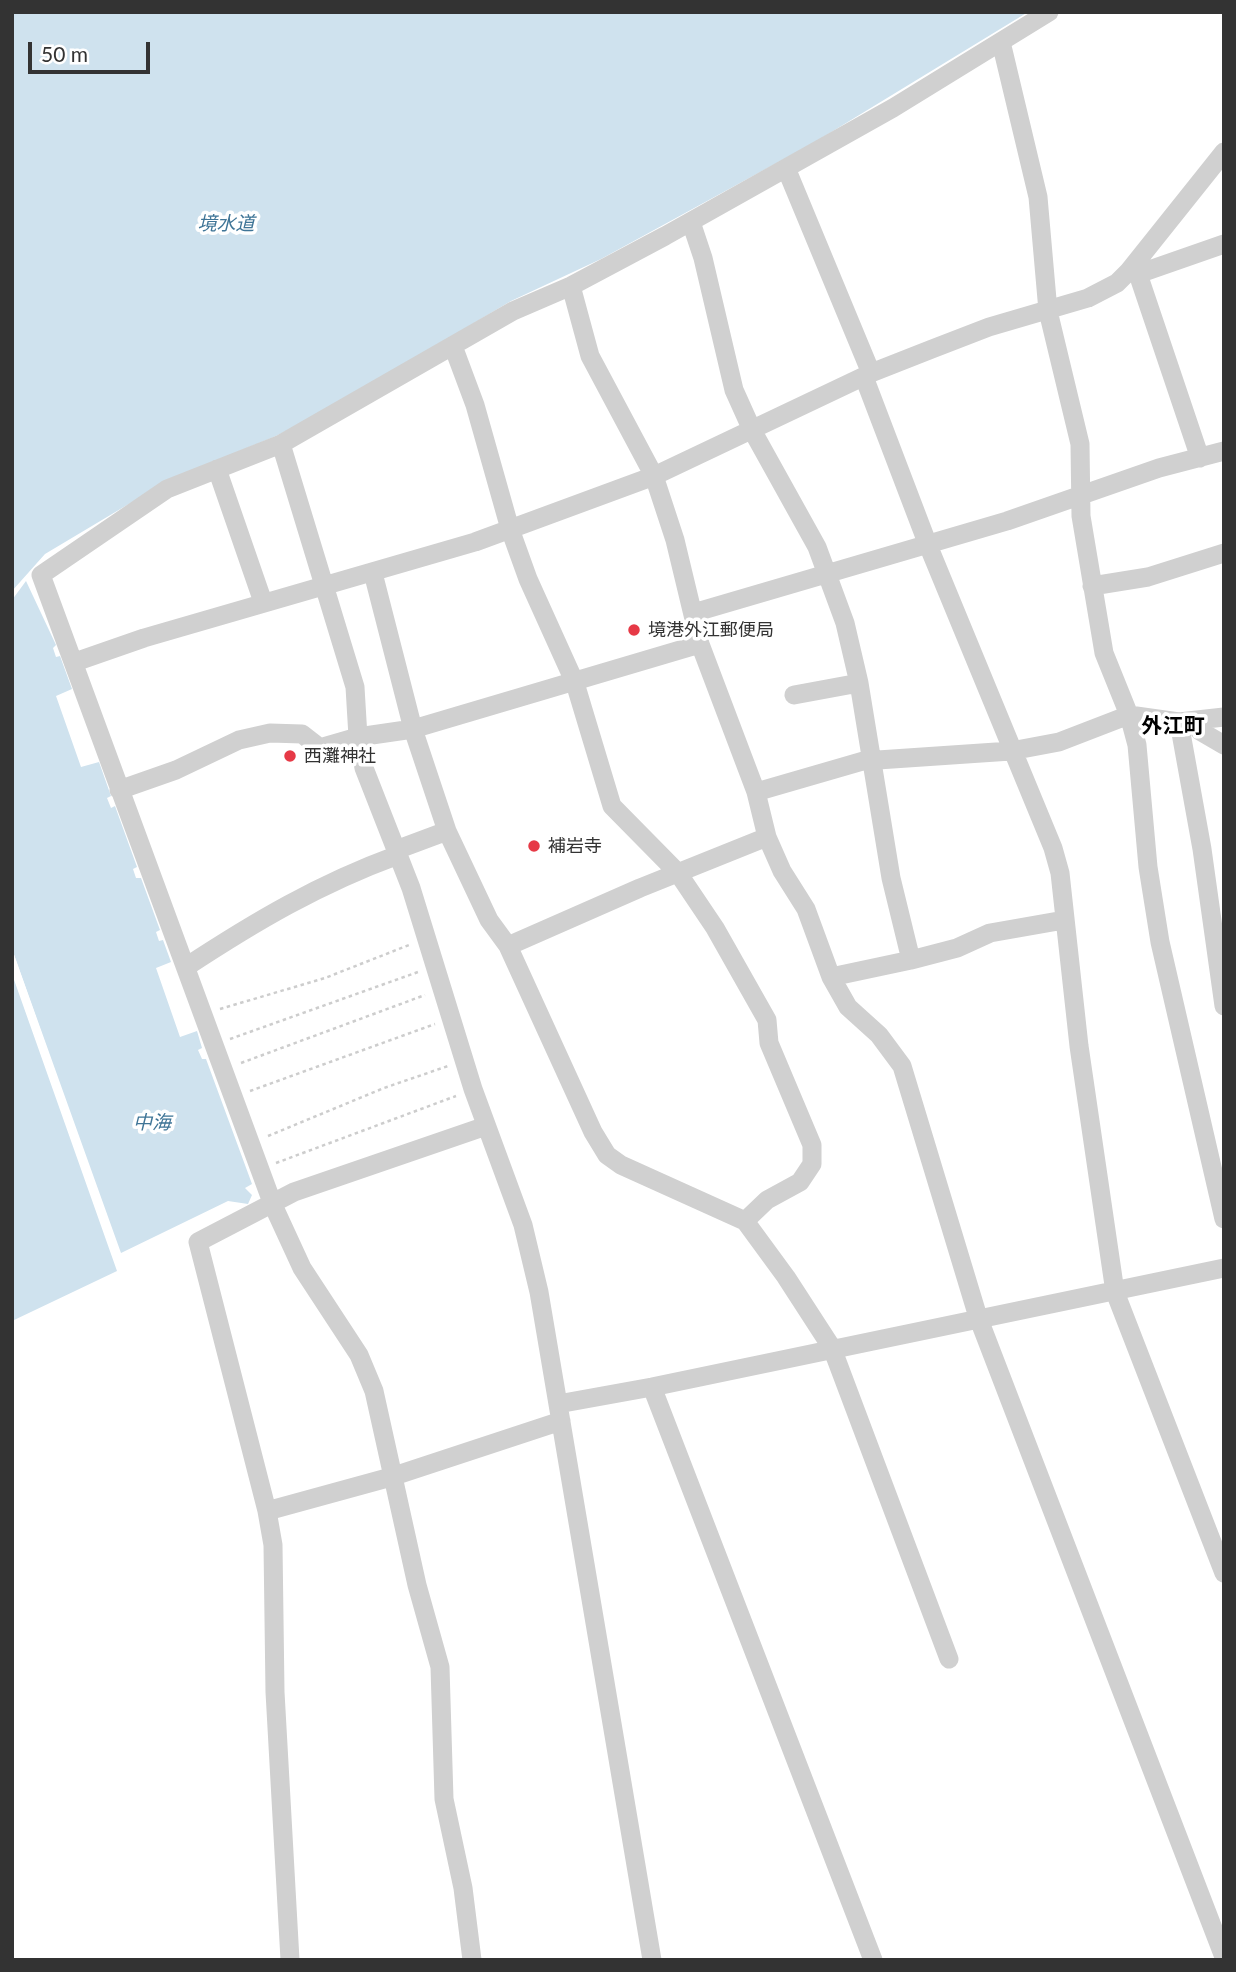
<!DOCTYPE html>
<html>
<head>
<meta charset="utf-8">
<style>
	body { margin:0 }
	#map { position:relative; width:1236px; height:1972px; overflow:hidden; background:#fff; font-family:Lato,sans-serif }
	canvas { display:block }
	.frame { position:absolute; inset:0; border:14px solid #333; pointer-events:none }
	.scale { position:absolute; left:28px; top:42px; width:122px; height:32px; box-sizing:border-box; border:4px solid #333; border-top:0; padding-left:9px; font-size:21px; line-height:24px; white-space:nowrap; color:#333; -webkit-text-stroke:5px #fff; paint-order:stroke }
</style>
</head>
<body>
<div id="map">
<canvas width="1236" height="1972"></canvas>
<div class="frame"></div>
<div class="scale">50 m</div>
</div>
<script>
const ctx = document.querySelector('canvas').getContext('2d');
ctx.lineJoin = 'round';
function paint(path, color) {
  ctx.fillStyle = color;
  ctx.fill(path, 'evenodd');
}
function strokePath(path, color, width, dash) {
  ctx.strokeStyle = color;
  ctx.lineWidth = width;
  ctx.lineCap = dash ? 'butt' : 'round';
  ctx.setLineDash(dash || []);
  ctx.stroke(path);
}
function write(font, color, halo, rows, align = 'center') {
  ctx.font = font + ' Lato,"Noto Sans JP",sans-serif';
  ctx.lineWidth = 7;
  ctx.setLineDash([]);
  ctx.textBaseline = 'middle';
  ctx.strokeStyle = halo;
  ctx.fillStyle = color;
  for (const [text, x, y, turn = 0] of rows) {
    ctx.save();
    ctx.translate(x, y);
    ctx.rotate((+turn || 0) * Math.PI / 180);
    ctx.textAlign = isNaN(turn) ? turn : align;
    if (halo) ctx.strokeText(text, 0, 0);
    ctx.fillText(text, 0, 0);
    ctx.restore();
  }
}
const water = new Path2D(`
	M12,12H1028L815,142L601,259L511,301L334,406L276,436L169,480L45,554L12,591Z
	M26,581L56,645L53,648L56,657L60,656L72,689L56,696L81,767L99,762L111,796L107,798L111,808L115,806L137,867L133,869L136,878H141L160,930L156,932L159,941L163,940L171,962L156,968L180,1037L197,1031L202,1048L198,1050L202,1059H206L252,1184L245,1188L252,1195L248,1204L228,1201L121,1253L12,949V600Z
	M12,974L117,1271L12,1321Z`);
const pier = new Path2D(`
	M12,949L69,1111L121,1257L12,959Z
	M13,970L120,1270L118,1271L12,972Z`);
const path = new Path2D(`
	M220,1009L325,978L409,945
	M230,1039L418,972
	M241,1063L425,995
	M250,1091L435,1024
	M268,1136L384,1088L448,1066
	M276,1163L456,1096`);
const minor = new Path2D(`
	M1001,42L1038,197L1048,311L1080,444L1081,516L1104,653L1129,715L1137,745L1148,867L1160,942L1224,1219
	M786,168L871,373
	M691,222L703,258L734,390L752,430L817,547L845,623L859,683L794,695
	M1129,271L1138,274L1224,244
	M1138,274L1200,458
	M571,286L590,356L654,476L675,540L700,644L756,792L767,837L782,871L806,909L831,977L848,1007L879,1035L902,1066L978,1317L1224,1957
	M453,346L475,405L510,529L528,579L575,683L612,806L678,873L715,928L767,1020L769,1043L812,1145V1164L800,1182L767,1200L745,1221
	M864,377L928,545L1053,848L1060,873L1079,1046L1115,1292L1224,1573
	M281,444L355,687L358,737L364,768L411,888L473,1089L523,1225L539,1292L652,1960
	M217,469L263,602
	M373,573L413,729L447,831
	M1092,586L1148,577L1224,553
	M693,613L1007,521L1159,468L1224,451
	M75,662L144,638L475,542L654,476L871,373L932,349L989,327L1088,298L1117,283L1129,271L1224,152
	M1179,722L1202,849L1224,1006
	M1194,722L1200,731L1224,745
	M119,790L176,770L239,740L270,733L302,734L320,748L358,737L413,729L700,644
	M756,792L863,761L1011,751L1059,742L1129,715L1179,722L1224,717
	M396,850L447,831L489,920L508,946L640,888L767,837
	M508,946L593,1132L607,1155L621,1165L745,1221L786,1277L832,1348L949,1659
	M911,960L957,948L990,933L1064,920
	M186,967C256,921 319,884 398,855
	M831,977L911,960L891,878L859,683
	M652,1387L873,1960
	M558,1404L652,1387L1224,1268
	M267,1511L391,1477L561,1421
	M290,1960L275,1692L273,1545L267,1511L198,1242L294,1192L486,1126
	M472,1960L463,1888L444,1799L440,1667L417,1585L374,1391L359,1355L302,1268L273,1205L41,575L167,489L281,444L513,311L571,286L665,236L893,108L1049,12`);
const markers = [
	[634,630,7,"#e63946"],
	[290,756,7,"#e63946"],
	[534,846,7,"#e63946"]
];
const poiNames = [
	["境港外江郵便局",648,630],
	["西灘神社",304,756],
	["補岩寺",548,846]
];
const waterNames = [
	["境水道",226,224],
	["中海",152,1123]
];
const quarterNames = [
	["外江町",1173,726]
];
paint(water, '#cfe2ee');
paint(pier, '#fff');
strokePath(path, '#cdcdcd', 2.5, [3.5, 3.5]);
strokePath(minor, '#d0d0d0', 19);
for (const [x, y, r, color] of markers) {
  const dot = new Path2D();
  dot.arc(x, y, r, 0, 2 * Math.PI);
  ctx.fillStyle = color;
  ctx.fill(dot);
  strokePath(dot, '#fff', 2.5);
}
write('18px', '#333', '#fff', poiNames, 'left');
write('italic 19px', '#3f7597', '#fff', waterNames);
write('bold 21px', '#000', '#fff', quarterNames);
</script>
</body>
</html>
